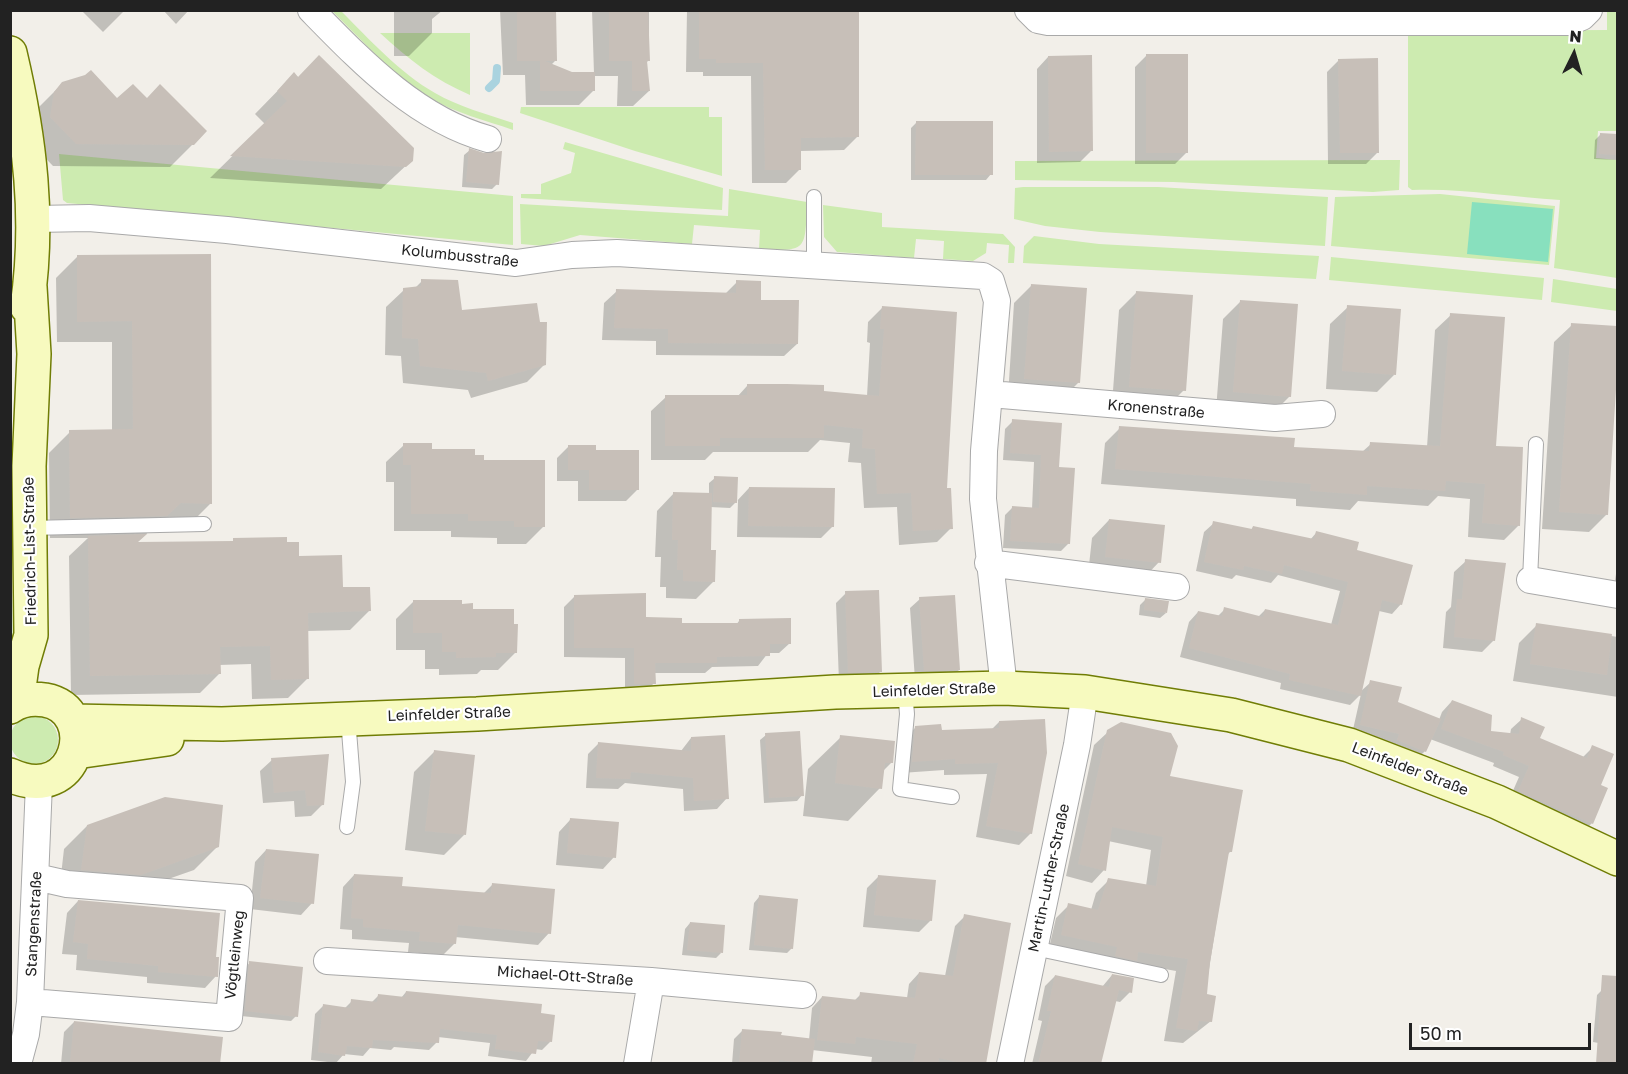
<!DOCTYPE html>
<html>
<head>
<meta charset="utf-8">
<style>
	body { margin:0 }
	#map { position:relative; width:1628px; height:1074px; overflow:hidden; background:#f2efe9; font-family:"Golos Text",sans-serif }
	canvas { display:block }
	.frame { position:absolute; inset:0; border:12px solid #222; pointer-events:none }
	.north { position:absolute; left:1544px; top:24px; width:60px; height:60px; -webkit-text-stroke:4px #fff; paint-order:stroke; rotate:5deg; font-size:16px; font-weight:700; line-height:24px; text-align:center; color:#222 }
	.north::after { content:''; display:block; margin:auto; width:21px; height:27px; background:#222; clip-path:polygon(50% 0,100% 100%,50% 72%,0 100%) }
	.scale { position:absolute; left:1409px; top:1023px; width:182px; height:27px; box-sizing:border-box; border:3px solid #222; border-top:0; padding-left:8px; font-size:18px; line-height:21px; white-space:nowrap; color:#222; -webkit-text-stroke:4px #fff; paint-order:stroke }
</style>
</head>
<body>
<div id="map">
<canvas width="1628" height="1074"></canvas>
<div class="frame"></div>
<div class="north">N</div>
<div class="scale">50 m</div>
</div>
<script>
const ctx = document.querySelector('canvas').getContext('2d');
ctx.lineJoin = 'round';
function paint(path, color) {
  ctx.fillStyle = color;
  ctx.fill(path, 'evenodd');
}
function strokePath(path, color, width, dash) {
  ctx.strokeStyle = color;
  ctx.lineWidth = width;
  ctx.lineCap = dash ? 'butt' : 'round';
  ctx.setLineDash(dash || []);
  ctx.stroke(path);
}
function write(font, color, halo, rows, align = 'center') {
  ctx.font = font + ' "Golos Text",sans-serif';
  ctx.lineWidth = 4.5;
  ctx.setLineDash([]);
  ctx.textBaseline = 'middle';
  ctx.strokeStyle = halo;
  ctx.fillStyle = color;
  for (const [text, x, y, turn = 0] of rows) {
    ctx.save();
    ctx.translate(x, y);
    ctx.rotate((+turn || 0) * Math.PI / 180);
    ctx.textAlign = isNaN(turn) ? turn : align;
    if (halo) ctx.strokeText(text, 0, 0);
    ctx.fillText(text, 0, 0);
    ctx.restore();
  }
}
const grass = new Path2D(`
	M332,11H341C369,39 400,73 435,93C459,107 487,114 513,123V130C485,120 455,113 430,98C393,76 362,40 332,11Z
	M1607,11H1617V131H1598L1596,158L1617,160V278L1554,268L1560,200C1510,197 1462,188 1412,190L1408,187V31L1607,30Z
	M380,33H470V95C435,80 408,59 380,33Z
	M521,107H709V117H722V176L635,151L520,113Z
	M565,142L723,188L722,210L521,198V194H541V184L571,173L575,153L563,149Z
	M59,154L513,196V245L67,203L63,200Z
	M1400,160L1399,190L1373,192L1173,182L1015,180V161Z
	M1023,187H1158L1328,197L1325,246L1100,232L1045,226L1014,219L1015,188Z
	M729,189L807,202C805,250 808,252 759,249L760,230L694,225L692,244L580,235L544,246L521,244L520,204L728,216Z
	M1440,194L1555,206L1549,265L1331,246L1335,197Z
	M823,205L882,213V227L1003,234L1015,247L1014,263H1008L1009,245L987,243L986,253L973,261L943,259L944,241L916,239L914,258L837,252L824,237Z
	M1034,236L1099,244L1319,256L1316,279L1023,263L1024,246Z
	M1331,257L1544,278L1542,300L1329,280Z
	M1553,279L1617,289V311L1551,302Z
	M10,498L11,499L13,660H10Z
	M10 740a24 24 0 1 1 48 0a24 24 0 1 1-48 0Z`);
const pitch = new Path2D(`
	M1472,202L1553,209L1548,262L1467,254Z`);
const shadow = new Path2D(`
	M81,10H125L103,32Z
	M163,10H189L176,24Z
	M394,10H443L432,19V33L409,56H394Z
	M500,10H556V60L551,65L572,73L594,74L592,10H649V60L646,63L649,91L633,106H617L618,76H594V90L579,105H526L525,75H503Z
	M687,10H857L858,136L844,150L800,151V169L786,183H752L751,76H703V72H686Z
	M1146,56L1187,152L1175,164H1135V67Z
	M1048,57L1091,151L1080,162L1037,163V69Z
	M1339,60L1377,153L1366,164H1328L1327,72Z
	M294,74L412,160L381,189L210,178L265,124L255,114Z
	M58,88L117,100L193,144L170,167L53,166L28,140L35,111Z
	M916,123L991,174L986,180H911V128Z
	M1600,135L1618,136V160L1594,159L1595,140Z
	M470,150L497,184L492,189L462,187L464,155Z
	M210,256L211,503L190,524L159,523L135,544L231,543L234,540L285,543L298,558L369,611L350,630L306,631L307,679L288,698L252,699L251,664L219,665V674L200,693L71,695L69,556L88,538H50L49,453L70,432L112,431V342H57L56,278L77,257Z
	M422,281L460,311L545,364L527,382L471,398L468,390L403,383L401,356L385,355L386,307L404,290L415,288Z
	M737,282L760,301L797,344L784,356L656,355V341L602,340L604,303L617,291L725,294Z
	M1032,285L1079,382L1061,400L1008,396L1014,303Z
	M1136,293L1184,390L1166,408L1112,404L1119,310Z
	M1241,301L1290,396L1272,414L1216,410L1223,319Z
	M1348,307L1394,375L1377,392L1326,389L1330,324Z
	M882,308L946,489L951,528L937,542L899,545L897,507L864,508L861,463L848,462L850,443L820,440L808,452H713L705,460H651V411L666,397H737L747,386L867,396L870,343L867,342L868,322Z
	M1451,315L1519,525L1504,540L1468,537L1470,499L1438,496L1428,506L1358,501L1350,510L1296,506V499L1101,484L1105,443L1120,428L1293,448L1362,452L1371,444L1427,447L1435,330Z
	M1572,325L1618,328L1607,514L1589,532L1542,529L1554,342Z
	M1013,421L1057,469L1069,543L1061,551L1003,548L1005,515L1012,508L1032,509L1034,462L1003,460L1005,429Z
	M404,445L473,457L544,526L526,544H497V538L451,537V531H394V482H386V462Z
	M569,446L594,451L637,490L626,501H578V481H557V458Z
	M715,478L736,502L749,488L833,526L821,538L737,537L738,500L730,508L710,507L709,552L714,581L696,599L666,598V587H660L661,557H655L657,511L674,493L709,494V483Z
	M1109,520L1159,562L1142,580L1088,574L1092,538Z
	M1214,523L1250,531L1253,527L1310,540L1316,533L1355,551L1401,604L1392,614L1379,611L1360,692L1371,682L1396,702L1439,720L1442,712L1452,701L1489,732L1510,735L1511,729L1522,719L1538,739L1582,758L1593,747L1599,786L1592,823L1581,834L1508,802L1519,777L1493,766L1494,763L1430,739L1425,751L1416,760L1389,749L1391,743L1352,734L1361,694L1350,705L1280,689L1281,683L1180,657L1189,622L1198,612L1217,617L1225,609L1258,617L1265,610L1331,625L1340,591L1278,575L1271,583L1236,575L1232,579L1196,571L1204,532Z
	M1466,561L1504,564L1494,640L1482,652L1443,648L1446,612L1451,607L1454,572Z
	M1618,561V594L1613,593Z
	M846,593L880,672L871,681L839,682L836,603Z
	M574,597L644,619L680,625H736L739,621L790,643L779,653H768L758,666L712,667L705,673H654V683L644,694H625V658L564,657V607Z
	M920,599L959,670L950,679L915,680L910,608Z
	M1145,600L1166,613L1160,618L1139,615L1140,605Z
	M413,602L461,605L471,611L516,652L498,670H481L477,674L439,675V669H425V650H396V619Z
	M1537,625L1618,637V697L1513,681L1519,643Z
	M999,722L1031,833L1019,845L976,837L987,774L944,775V770L901,773L904,739L916,727L940,731L992,729Z
	M1108,732L1169,777L1230,852L1227,855L1205,995L1211,1021L1183,1043L1164,1041L1176,971L1049,948L1056,918L1069,905L1091,910L1096,893L1109,880L1146,886L1151,850L1108,841L1104,870L1092,883L1066,876L1094,745Z
	M766,735L802,795L797,801L764,803L760,740Z
	M841,737L892,762L882,772L880,788L848,821L803,816L808,769Z
	M691,738L727,798L717,809L684,811L683,789L625,783L618,789L586,788L588,754L599,743L681,751Z
	M434,752L464,835L444,855L405,850L414,772Z
	M272,760L323,804L311,816L295,817L294,801L263,803L260,771Z
	M570,820L614,857L603,869L556,865L559,832Z
	M87,826L217,847L194,870L117,897L59,893L64,849Z
	M266,850L312,903L301,915L250,909L255,862Z
	M354,875L400,888L483,894L493,884L549,933L538,945L455,937V943L443,955L408,952L409,943L352,939V930L340,929L343,887Z
	M879,876L931,920L919,932L863,927L867,888Z
	M759,897L792,948L787,953L749,950L754,903Z
	M78,901L214,958L216,976L205,988L147,983V977L76,970L77,955L62,954L67,913Z
	M965,916L983,1064H871L872,1057L812,1050L811,1064H732L734,1039L743,1030L809,1040L812,1008L822,997L854,1001L861,994L907,998L909,984L919,973L945,976L955,926Z
	M690,923L721,953L716,958L682,955L685,929Z
	M250,963L296,1016L291,1021L241,1016L244,968Z
	M1112,975L1130,992L1120,1002L1115,1001L1100,1064H1032L1042,1021L1038,1020L1045,986L1055,976L1102,987Z
	M1602,990L1618,991V1043L1615,1046L1593,1042L1597,995Z
	M406,992L539,1014L550,1042L542,1050L535,1049L526,1061L488,1056L490,1043L438,1037L437,1042L429,1050L394,1047L391,1050L370,1048L363,1056L344,1054L336,1063L311,1060L315,1014L323,1006L344,1009L352,1001L371,1003L379,995L401,998Z
	M74,1022L218,1064H61L64,1032Z`);
const stream = new Path2D(`
	M489,88L496,81L497,68`);
const building = new Path2D(`
	M517,10H556L557,61H545L572,72H595V91H540V61H517Z
	M609,10H648L650,61H647L650,91H632V61H609Z
	M699,10H859V137L801,138V170H765L763,63H716V59H699Z
	M1146,54H1188V153H1146Z
	M319,55L414,148L413,161L406,167L230,156L287,101L277,91L294,72L298,77Z
	M1092,55L1093,151L1049,152L1048,56Z
	M1378,58L1379,153H1340L1338,59Z
	M91,70L117,98L133,84L147,98L160,84L207,131L194,145L76,144L50,117L54,92L62,82L85,75Z
	M916,121H993V175H915Z
	M1600,133L1617,134V155L1599,154Z
	M469,148L484,153L502,151L499,185L466,182Z
	M211,254L212,504L181,503L167,516L70,518L69,430L133,429L132,321L77,322V255Z
	M421,279L458,280L462,310L537,303L540,322H547L546,365L488,381L486,373L420,366L418,339L402,338L403,288L421,286Z
	M736,280L761,281V300H799L798,344L668,343V329L614,328L616,289L736,293Z
	M1031,284L1087,288L1080,383L1024,379Z
	M1136,291L1193,295L1186,391L1129,387Z
	M1240,300L1298,304L1291,397L1233,392Z
	M1347,305L1401,309L1396,375L1342,371Z
	M882,306L957,312L947,488H951L953,529L913,531L911,493L877,494L875,449L862,448L863,429L824,425V438H720V446H665V395H747V384H787L824,385V391L879,396L884,329H880Z
	M1450,313L1505,317L1496,446L1523,447L1520,526L1482,523L1485,484L1446,481L1445,491L1367,486V495L1310,491L1311,484L1115,469L1119,426L1295,438L1294,447L1369,451L1370,442L1440,446Z
	M1571,323L1617,326V374L1608,515L1559,512Z
	M1012,419L1062,423L1059,467L1075,468L1070,544L1010,541L1012,506L1039,508L1041,455L1010,453Z
	M403,443H432V449H475V455H484V460H545V527H514V521H468V514H411V465H403Z
	M568,445H596V450H639V490H589V470H568Z
	M714,476L738,477L737,503L713,502Z
	M749,487L835,488L834,527L748,526Z
	M673,492L712,493L711,550H716L715,582L683,581V570H677L678,540H672Z
	M1109,519L1165,525L1161,563L1105,557Z
	M1213,521L1252,529L1253,526L1314,539L1316,531L1359,542L1357,550L1413,565L1402,605L1382,600L1361,696L1289,680L1290,674L1189,648L1198,611L1222,616L1224,607L1263,617L1265,609L1338,625L1348,582L1284,565L1282,574L1244,566L1243,570L1204,562Z
	M147,534L138,542L233,541V538L287,537V542H299V556L342,555L343,587H370L371,611L308,613L309,679L271,680L270,646L220,647L221,674L90,676L88,536Z
	M1465,559L1506,563L1495,641L1454,637L1457,599H1462Z
	M879,590L882,672L848,673L845,591Z
	M646,593V617L682,618V623H739V619L791,618V644H770V656L717,657V663H655L656,684H634V648H574V595Z
	M955,595L960,670L924,671L919,597Z
	M1145,598L1169,601L1167,613L1144,610Z
	M413,600H462V604L473,603V609H514V624H518L517,653H496V657L456,658V652H442V633H413Z
	M1536,623L1612,634L1607,675L1530,664Z
	M1370,680L1402,687L1398,702L1441,719L1426,752L1397,740L1399,734L1360,725Z
	M1452,700L1492,715L1491,731L1519,734L1521,717L1545,727L1540,738L1587,758L1592,745L1614,754L1601,785L1608,788L1593,824L1518,791L1529,766L1503,755L1504,752L1441,729Z
	M1045,719L1047,753L1032,834L986,826L998,763L955,764V759L912,762L915,726L941,724L942,730L999,728V721Z
	M1121,722L1171,733L1178,746L1170,776L1243,790L1232,852H1229L1210,962L1207,994L1216,996L1212,1022L1199,1021L1197,1031L1176,1028L1188,959L1138,952L1137,961L1115,956L1117,947L1061,935L1068,903L1098,910L1108,878L1156,886L1163,837L1112,827L1106,871L1078,864L1107,730Z
	M800,731L804,796L769,798L765,733Z
	M725,735L729,799L694,801L693,778L631,772L630,779L596,778L598,742L691,751V737Z
	M840,735L895,741L893,763H885L882,789L835,783Z
	M434,750L475,755L466,835L425,831Z
	M329,754L324,805L307,806L305,790L274,793L271,758Z
	M165,797L223,805L219,847L141,875L81,870L87,825Z
	M570,818L619,822L616,858L567,853Z
	M266,849L319,854L314,904L260,898Z
	M354,874L403,877L402,886L491,893L492,883L555,889L551,934L458,925L456,944L419,941L420,932L363,927V919L351,918Z
	M878,875L936,880L932,921L874,915Z
	M759,895L798,899L793,949L754,945Z
	M78,900L220,913L216,957H219L218,977L158,972V966L87,959L88,944L73,942Z
	M964,914L1011,923L986,1064H966L939,1058L938,1064H913L917,1044L856,1037L855,1044L817,1040L822,996L859,1000L860,992L915,998L919,972L953,976Z
	M690,922L725,925L723,953L687,950Z
	M249,961L303,967L298,1017L245,1011Z
	M1112,974L1134,978L1132,993L1119,990L1101,1064H1038L1051,1011H1047L1055,975L1109,987Z
	M1602,975L1617,976V1064H1596Z
	M406,991L542,1004L541,1013L555,1015L552,1042L538,1041L536,1054L495,1049L497,1035L440,1029L439,1043L373,1040L372,1048L347,1046L345,1056L318,1052L323,1004L350,1008L351,999L377,1002L378,994L405,997Z
	M74,1021L223,1037L220,1064L70,1062Z
	M742,1029L782,1032L781,1035L815,1039L812,1064L779,1060V1064H739Z`);
const lane = new Path2D(`
	M814,265V197
	M29,528L204,524
	M1530,580L1536,444
	M905,690L907,714L900,789L952,797
	M347,827L353,782L348,718
	M1034,948L1161,975`);
const street = new Path2D(`
	M311,10C362,62 416,119 488,139
	M1028,10L1038,20L1048,22H1569L1582,17L1589,10
	M35,219L89,218L227,230L516,263L572,255L617,253L983,276L991,281L997,301L984,451L983,499L1004,688
	M990,394L1275,418L1322,414
	M988,563L1176,587
	M1530,580L1618,595
	M327,961L651,981L803,995
	M30,1002L229,1018L240,898L67,884L36,877
	M18,1064L26,1034L30,1002L39,783
	M637,1064L651,981
	M1010,1064L1077,745L1085,692`);
const secondary = new Path2D(`
	M10,53C30,138 40,220 27,307
	M17,702L22,666L31,635L29,466L34,354L30,287
	M10,707C21,699 32,698 45,700C101,710 79,807 10,775
	M73,721L222,724L477,714L835,692L1004,688L1085,692L1231,715L1349,745L1497,802L1618,859
	M76,752L167,739`);
const streetNames = [
	["Kolumbusstraße",460,256,6],
	["Kronenstraße",1156,409,5],
	["Friedrich-List-Straße",30,551,-91],
	["Leinfelder Straße",934,690,-2],
	["Leinfelder Straße",449,714,-2],
	["Leinfelder Straße",1410,769,21],
	["Martin-Luther-Straße",1049,878,-78],
	["Stangenstraße",34,924,-87],
	["Vögtleinweg",235,955,-84],
	["Michael-Ott-Straße",565,976,4]
];
paint(grass, '#cdebb0');
paint(pitch, '#88e0be');
paint(shadow, '#0003');
strokePath(stream, '#aad3df', 8);
paint(building, '#c7bfb8');
strokePath(lane, '#a9a9a9', 16);
strokePath(street, '#a9a9a9', 28);
strokePath(secondary, '#707d05', 36);
strokePath(lane, '#fff', 14);
strokePath(street, '#fff', 26);
strokePath(secondary, '#f7fabf', 33);
write('15px', '#222', '#fff', streetNames);
</script>
</body>
</html>
